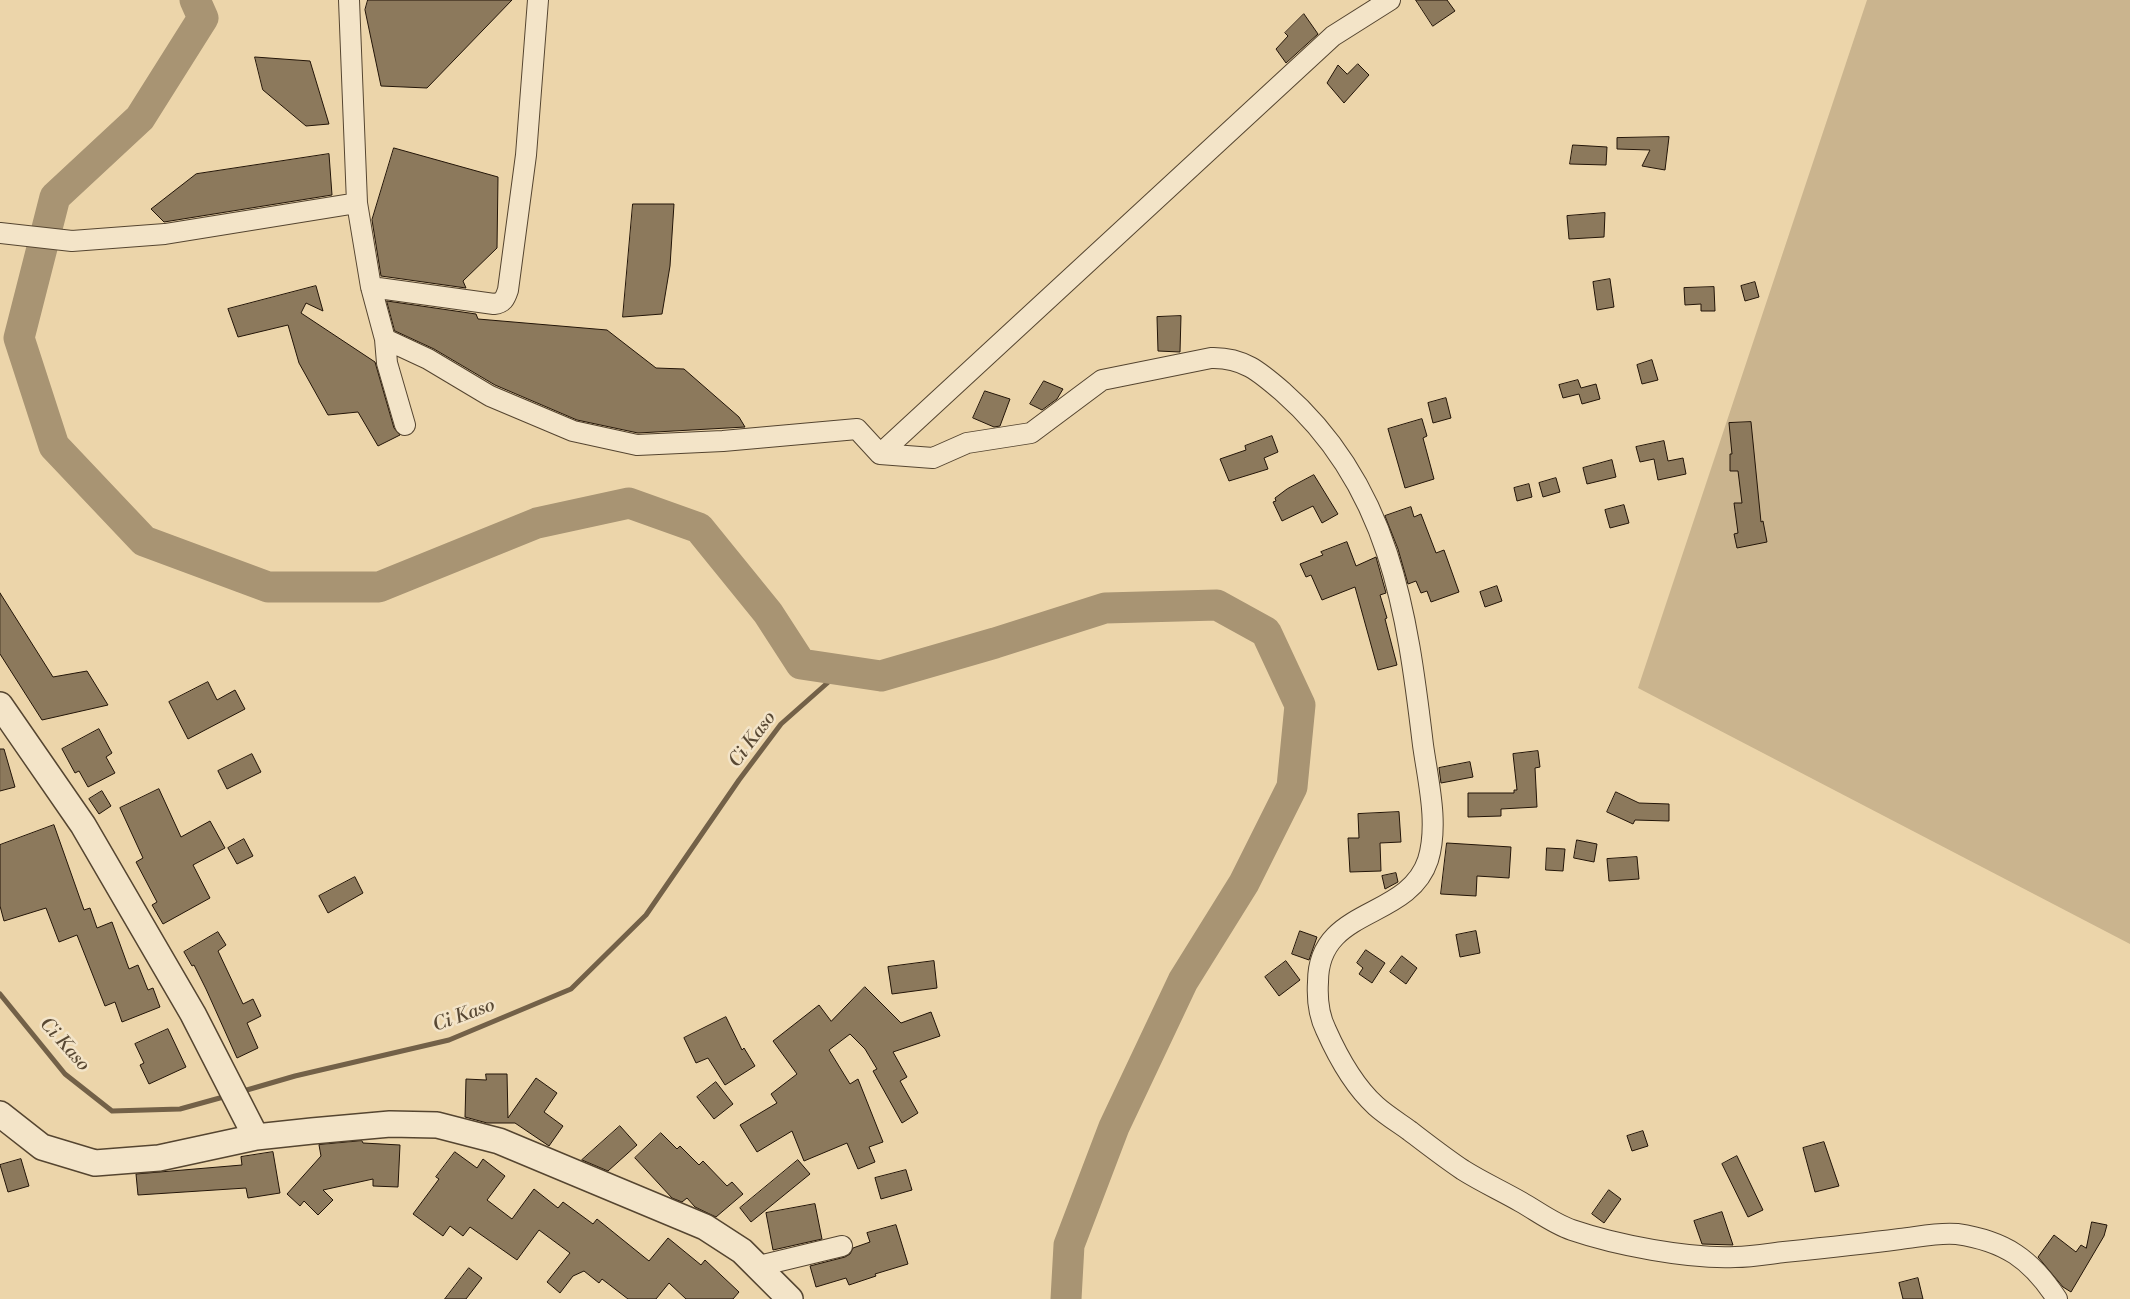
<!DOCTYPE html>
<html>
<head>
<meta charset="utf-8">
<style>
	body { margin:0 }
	canvas { display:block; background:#ecd5aa }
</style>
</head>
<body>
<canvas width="2130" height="1299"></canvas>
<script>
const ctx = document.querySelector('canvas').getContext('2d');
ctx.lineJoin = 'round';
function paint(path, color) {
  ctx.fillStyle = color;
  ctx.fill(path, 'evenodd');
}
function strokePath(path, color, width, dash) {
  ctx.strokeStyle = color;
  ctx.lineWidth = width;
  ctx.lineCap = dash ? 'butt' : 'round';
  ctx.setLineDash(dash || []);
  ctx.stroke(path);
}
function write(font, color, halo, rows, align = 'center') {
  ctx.font = font + ' "Libre Bodoni",serif';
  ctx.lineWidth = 5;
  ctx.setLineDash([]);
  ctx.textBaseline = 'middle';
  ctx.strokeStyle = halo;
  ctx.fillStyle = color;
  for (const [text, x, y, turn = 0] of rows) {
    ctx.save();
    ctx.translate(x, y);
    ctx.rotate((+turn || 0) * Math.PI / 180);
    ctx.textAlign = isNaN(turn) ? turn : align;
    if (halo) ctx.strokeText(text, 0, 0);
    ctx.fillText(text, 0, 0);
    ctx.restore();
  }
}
const green = new Path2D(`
	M1867,0H2130V944L1638,688Z`);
const stream = new Path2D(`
	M0,994L65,1074L112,1111L180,1109L227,1096
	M240,1092L295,1076L449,1040L571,989L646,915L739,780L781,724L842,670`);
const river = new Path2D(`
	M195,0L203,18L140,118L55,197L19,338L54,446L144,541L268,587H379L537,523L629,503L699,528L768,613L801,664L881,676L995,643L1105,608L1217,605L1266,632L1300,705L1292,787L1244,883L1183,981L1114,1127L1069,1245L1066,1299`);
const building = new Path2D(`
	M368,0H512L427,88L381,86L365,10Z
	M1416,0H1447L1455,11L1433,26Z
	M1304,14L1318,34L1286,63L1276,49L1288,36L1285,33Z
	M255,57L310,61L329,124L306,126L263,90Z
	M1358,64L1369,75L1344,103L1327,83L1338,65L1347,74Z
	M1669,137L1665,170L1642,166L1650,150L1617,149V138Z
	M1573,145L1607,147L1606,165L1570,164Z
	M394,148L498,177L497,248L463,281L466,288L381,276L372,220Z
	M329,154L332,195L164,222L151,209L196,174Z
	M633,204H674L670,266L662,314L623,317Z
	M1605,213L1604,237L1569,239L1567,216Z
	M1610,279L1614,307L1597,310L1593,282Z
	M1755,282L1759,297L1745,301L1741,286Z
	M316,286L323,311L306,303L301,313L375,362L394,428L400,435L378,446L358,412L328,415L299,363L288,325L238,337L228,309Z
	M1714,287L1715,311H1701V304L1685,305L1684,288Z
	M387,301L476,314L478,319L607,330L656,368L684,369L739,417L745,427L638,433L577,420L495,385L434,349L395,331Z
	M1181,316L1180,352L1158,351L1157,317Z
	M1652,360L1658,380L1642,384L1637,365Z
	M1578,380L1581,388L1596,384L1600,399L1582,404L1579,394L1563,398L1559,385Z
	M1044,381L1063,389L1057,399L1042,410L1030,404Z
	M985,391L1010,399L1000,426L994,427L973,418Z
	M1446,398L1451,418L1433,423L1428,403Z
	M1422,419L1427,436L1423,438L1434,479L1405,488L1388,429Z
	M1751,422L1761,522L1763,521L1767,542L1737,548L1734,534L1738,533L1734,503H1742L1738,471H1730V454H1732L1729,423Z
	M1272,436L1278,452L1264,458L1268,469L1229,481L1220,459L1246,450L1245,446Z
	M1664,441L1668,461L1683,458L1686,474L1658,480L1654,459L1640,462L1636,447Z
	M1612,460L1616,477L1587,484L1583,468Z
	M1314,475L1338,514L1322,523L1313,506L1282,521L1273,502L1276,501L1275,498L1287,489Z
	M1556,478L1560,492L1543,497L1539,483Z
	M1529,484L1532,497L1517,501L1514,488Z
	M1624,505L1629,523L1610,528L1605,510Z
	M1411,507L1414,517L1421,514L1436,553L1444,550L1459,592L1431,602L1427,591L1421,593L1416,581L1408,584L1398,549L1385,516Z
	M1347,542L1356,566L1376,557L1386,593L1380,595L1387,618L1385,619L1397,665L1378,670L1355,587L1322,600L1311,575L1306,577L1300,564L1323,555L1321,552Z
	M1497,586L1502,601L1485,607L1480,592Z
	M0,593L53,677L87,671L108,705L42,720L0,654Z
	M208,682L217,700L235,690L245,709L188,739L169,702Z
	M99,729L112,753L106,757L115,773L88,787L79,771L75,773L62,749Z
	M0,749H4L15,787L0,791Z
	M1538,751L1540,767L1535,768L1537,807L1501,809V816L1468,817V793H1514V790H1517L1513,754Z
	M252,754L261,772L227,789L218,771Z
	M1470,762L1473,777L1441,783L1439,768Z
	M159,789L181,837L210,821L225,848L193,865L210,898L163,924L152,905L157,902L136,862L143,858L120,808Z
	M102,791L111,806L99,814L89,799Z
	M1616,792L1639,803L1669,804V821L1635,820L1633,824L1607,812Z
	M1399,812L1401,842L1380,843L1381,871L1350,872L1348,838H1359L1358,814Z
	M54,825L84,910L90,908L97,928L112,922L129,969L138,965L148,990L153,988L160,1007L122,1022L115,1002L105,1006L77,935L59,942L46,908L4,921L0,906V845Z
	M244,839L253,856L237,864L228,848Z
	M1577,840L1597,844L1594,862L1574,858Z
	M1447,843L1511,847L1509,878L1477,876L1476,896L1441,894Z
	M1547,848L1565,849L1563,871L1546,870Z
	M1637,857L1639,879L1609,881L1607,859Z
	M1396,873L1398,882L1385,889L1382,876Z
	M355,877L363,893L328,913L319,896Z
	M1300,931L1317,937L1309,960L1292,954Z
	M1476,931L1480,953L1460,957L1456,935Z
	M218,932L226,945L218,951L243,1004L253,999L261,1016L247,1023L258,1048L237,1058L206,989L194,965L192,966L184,952Z
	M1366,950L1385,963L1372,983L1359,974L1363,968L1357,963Z
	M1402,956L1417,968L1406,984L1390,972Z
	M934,961L937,988L892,994L888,967Z
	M1286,961L1300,980L1279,996L1265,977Z
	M865,987L901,1023L931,1012L940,1036L893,1052L907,1077L900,1081L918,1113L902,1123L873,1071L877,1069L865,1049L850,1034L829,1050L850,1084L858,1079L883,1142L869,1147L875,1162L858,1169L847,1143L804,1161L792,1131L757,1152L740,1125L777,1103L771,1094L797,1074L773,1041L819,1005L831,1021Z
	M726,1017L742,1050L744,1048L755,1066L725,1085L708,1058L696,1063L684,1038Z
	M168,1029L186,1067L149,1084L140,1065L144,1063L135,1044Z
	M486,1074H507L508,1118L536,1078L557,1093L544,1112L563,1126L549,1146L515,1123H487L465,1117L466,1079L486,1080Z
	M716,1082L733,1104L714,1119L697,1097Z
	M620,1126L637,1145L608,1171L582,1160Z
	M1643,1131L1648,1146L1632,1151L1627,1136Z
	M661,1133L677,1149L680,1146L699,1165L703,1161L727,1186L732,1182L743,1194L716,1217L695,1207L687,1198L682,1202L672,1198L635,1158Z
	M362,1141L363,1143L400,1145L398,1187L373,1186V1179L323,1190L333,1200L318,1215L304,1201L300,1206L287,1194L321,1156L319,1145Z
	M1824,1142L1839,1186L1815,1192L1803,1148Z
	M273,1152L280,1193L248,1198L246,1188L138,1195L136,1174L242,1165L241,1157Z
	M455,1152L477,1168L483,1159L505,1176L487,1200L512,1219L534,1189L558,1208L563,1202L593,1224L597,1219L649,1261L668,1238L701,1265L705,1260L739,1292L733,1299H686L669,1283L656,1299H628L602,1279L599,1283L584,1271L573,1276L560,1293L547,1282L570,1253L539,1230L517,1260L470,1227L463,1236L450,1226L443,1236L413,1214L439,1179L436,1177Z
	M1737,1156L1763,1210L1748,1217L1722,1164Z
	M21,1159L29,1186L8,1192L0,1165Z
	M798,1160L810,1174L751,1222L740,1208Z
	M906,1170L912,1190L881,1199L875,1178Z
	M1609,1190L1621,1199L1604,1223L1592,1214Z
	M815,1204L822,1239L773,1250L766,1213Z
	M1722,1212L1733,1245L1702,1244L1694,1221Z
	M2092,1222L2107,1225L2104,1236L2071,1292L2063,1287L2038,1257L2054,1235L2076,1252L2081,1245L2086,1248Z
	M896,1225L908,1264L875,1274L876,1276L849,1285L846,1278L816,1287L810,1266L845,1257L850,1254L853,1248L870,1242L867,1233Z
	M469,1268L482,1278L466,1299H445Z
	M1918,1278L1923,1299H1903L1899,1283Z`);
const minor = new Path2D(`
	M349,0L357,203L371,287L385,339L387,363L405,425
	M0,233L72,241L165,234L357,203
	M371,287L494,304C503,303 505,299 508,290L526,155L538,0
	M385,339L428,359L490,396L573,431L637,445L723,441L857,429L880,454L933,458L967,443L1031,433L1102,380L1211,358C1243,357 1260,372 1283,392C1390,486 1407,611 1423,745C1428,781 1439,824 1428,860C1408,921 1318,906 1318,982C1317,998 1319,1016 1326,1030C1338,1057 1354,1086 1376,1106C1386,1115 1399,1123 1410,1131C1427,1144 1445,1158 1463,1170C1482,1182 1502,1191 1521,1202C1537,1211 1554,1224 1572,1230C1616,1245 1688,1259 1735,1257C1751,1257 1768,1254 1784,1252C1823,1248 1861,1244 1900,1239C1918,1237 1939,1232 1957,1234C2005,1241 2031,1259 2057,1299
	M880,454L1333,36L1390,0
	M759,1266L842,1246`);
const tertiary = new Path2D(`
	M0,705L83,825L193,1014L256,1137
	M0,1114L42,1147L95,1163L159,1158L256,1137L312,1131L390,1124L437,1125L499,1141L705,1227L742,1251L790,1299`);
const waterNames = [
	["Ci Kaso",753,740,-53],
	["Ci Kaso",464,1016,-20],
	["Ci Kaso",64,1045,48]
];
paint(green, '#cab48e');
strokePath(stream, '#736148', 5);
strokePath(river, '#a89473', 31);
paint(building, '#8c795c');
strokePath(building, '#231508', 1);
strokePath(minor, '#554530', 22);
strokePath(tertiary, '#554530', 28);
strokePath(minor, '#f3e4c8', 20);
strokePath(tertiary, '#f3e4c8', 25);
write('italic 19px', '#584833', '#f3e4c8', waterNames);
</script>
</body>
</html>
